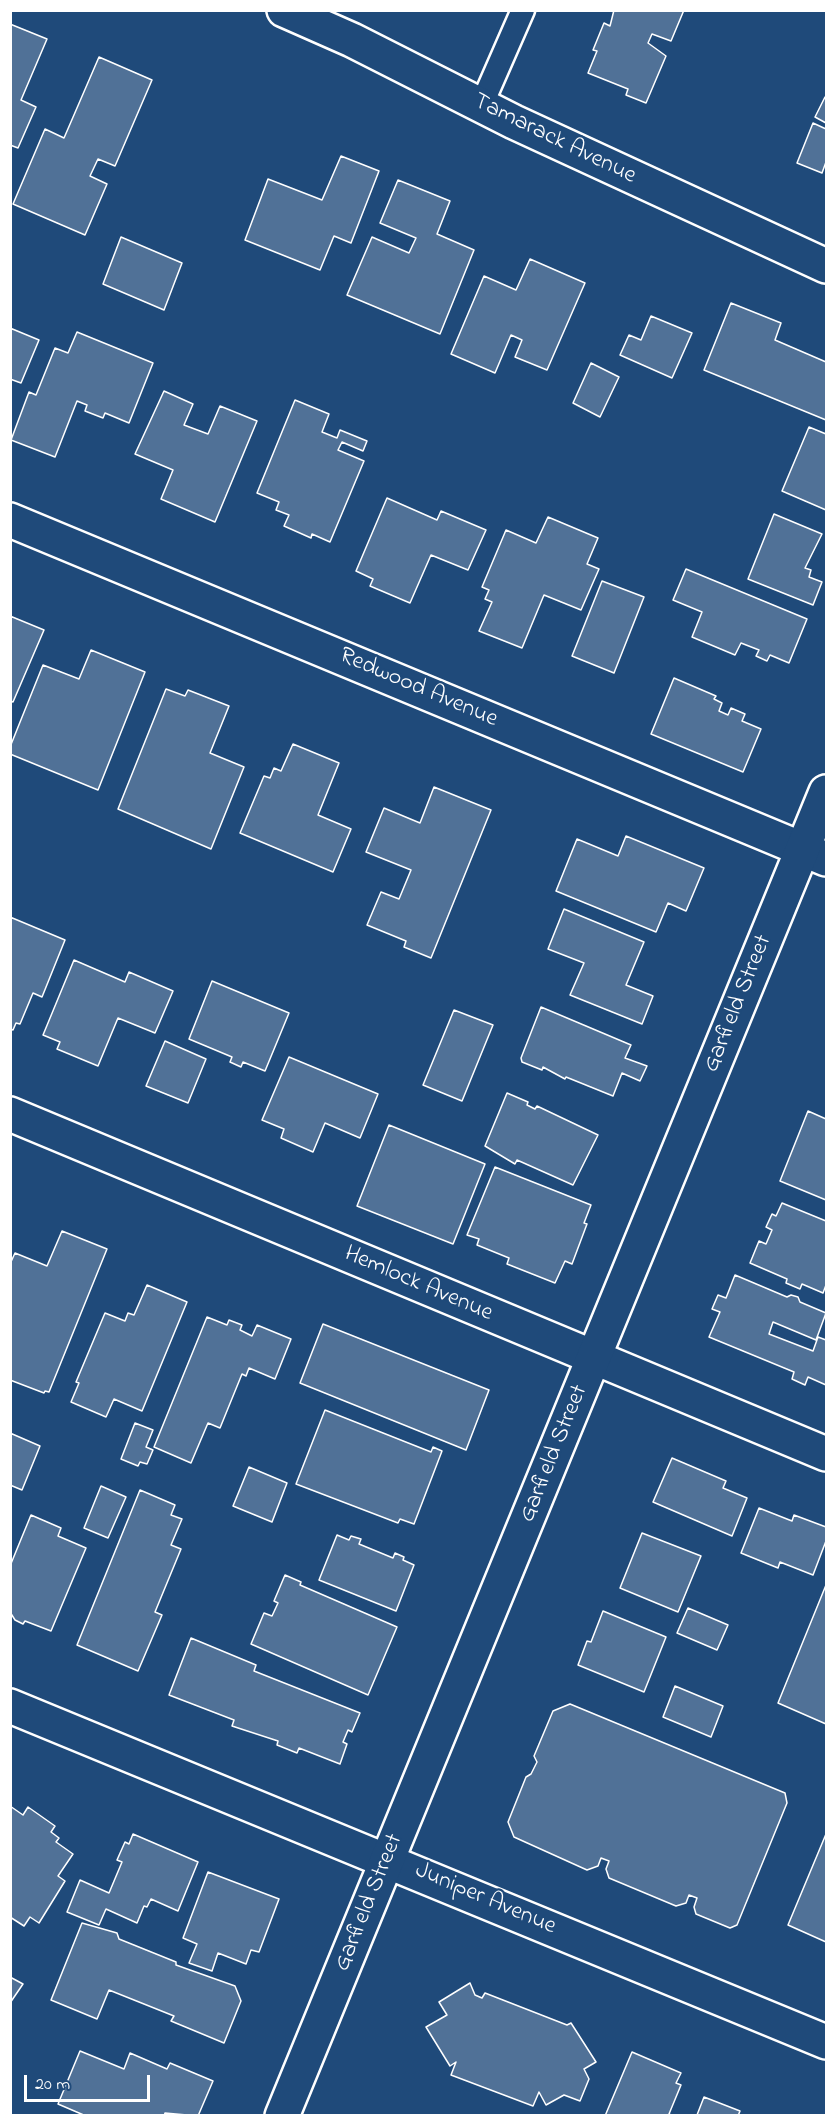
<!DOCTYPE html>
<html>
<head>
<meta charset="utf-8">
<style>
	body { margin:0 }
	#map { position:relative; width:837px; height:2126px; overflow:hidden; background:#1f4a7a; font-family:"Indie Flower",sans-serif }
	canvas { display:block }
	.frame { position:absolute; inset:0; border:12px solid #fff; pointer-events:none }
	.scale { position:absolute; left:24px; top:2075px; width:126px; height:27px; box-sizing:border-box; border:3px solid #fff; border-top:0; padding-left:8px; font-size:18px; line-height:21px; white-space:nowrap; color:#fff; -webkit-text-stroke:4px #1f4a7a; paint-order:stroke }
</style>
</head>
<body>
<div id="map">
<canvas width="837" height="2126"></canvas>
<div class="frame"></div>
<div class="scale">20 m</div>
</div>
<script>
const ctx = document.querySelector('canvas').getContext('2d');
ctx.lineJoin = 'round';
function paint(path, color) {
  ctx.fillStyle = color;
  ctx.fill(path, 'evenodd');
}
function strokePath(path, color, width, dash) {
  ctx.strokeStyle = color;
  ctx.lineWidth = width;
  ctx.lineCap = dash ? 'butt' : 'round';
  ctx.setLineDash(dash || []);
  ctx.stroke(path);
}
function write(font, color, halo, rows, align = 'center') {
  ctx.font = font + ' "Indie Flower",sans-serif';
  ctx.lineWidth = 4.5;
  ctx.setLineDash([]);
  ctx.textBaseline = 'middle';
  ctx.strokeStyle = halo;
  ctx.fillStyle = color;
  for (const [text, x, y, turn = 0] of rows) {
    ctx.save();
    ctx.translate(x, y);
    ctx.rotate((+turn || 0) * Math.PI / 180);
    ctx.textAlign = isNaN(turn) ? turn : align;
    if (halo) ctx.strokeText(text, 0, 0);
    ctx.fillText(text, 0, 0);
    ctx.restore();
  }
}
const building = new Path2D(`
	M614,10H684L671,41L652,34L648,43L666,56L646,103L626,95L628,89L588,73L597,51L593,50L604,23L610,26Z
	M10,24L47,39L21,100L36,107L18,148L10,145Z
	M99,57L152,80L115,166L98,159L90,176L107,184L85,235L13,204L45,129L64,138Z
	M825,97L826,98V123L815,117Z
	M813,123L826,129V162L822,173L797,163Z
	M341,156L379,171L351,243L334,236L320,270L245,240L268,179L322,200Z
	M398,180L450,201L437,234L474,250L440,334L347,295L372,237L409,253L416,238L380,223Z
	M121,237L182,263L164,310L103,284Z
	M530,259L585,283L547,370L515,357L522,340L511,335L495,373L451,354L484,276L516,290Z
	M731,303L781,323L775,340L826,362V420L704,370Z
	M651,316L692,333L672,378L620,355L629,335L641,340Z
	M10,328L39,340L21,383L10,379Z
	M77,332L153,363L129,423L105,413L103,418L85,411L87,405L77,401L55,457L11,440L29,392L36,395L55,348L68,353Z
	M591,363L619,377L600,417L573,403Z
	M164,391L193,404L184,425L208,434L220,406L257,421L215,522L161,499L173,470L135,454Z
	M295,400L329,414L322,432L337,438L340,430L367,441L363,451L342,442L338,450L364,461L330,542L312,534L311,538L284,526L289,515L276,510L279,502L257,493Z
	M809,427L826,434V510L782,491Z
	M387,498L437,520L441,511L486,530L468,570L431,555L410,603L370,586L373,579L356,571Z
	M774,514L822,534L805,568L811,570L809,577L822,582L813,605L748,579Z
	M548,517L598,538L587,564L599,569L581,610L544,595L522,648L479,631L492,602L485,599L489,590L482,587L506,530L536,543Z
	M686,569L807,619L789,663L770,655L767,661L756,656L759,650L741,643L735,655L692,637L702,612L673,600Z
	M602,581L644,597L614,673L572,656Z
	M10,616L44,630L13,702L10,701Z
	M91,650L145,672L98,790L10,754V747L43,665L79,679Z
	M674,678L716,696L714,699L722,703L719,711L728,715L731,708L745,714L742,721L761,729L743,772L651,734Z
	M166,689L185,696L188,690L229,706L210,753L244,767L211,849L118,809Z
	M293,744L339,763L318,815L351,829L333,872L240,833L264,776L270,778L274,768L281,771Z
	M434,787L491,810L431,958L404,947L406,941L367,925L381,892L399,899L411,870L366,852L384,808L420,823Z
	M626,836L704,868L686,911L668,903L656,932L556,891L577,839L618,856Z
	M564,909L644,942L626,985L653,996L642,1024L570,995L584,963L548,949Z
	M10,917L65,940L42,997L33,993L20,1024L16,1023L13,1030L10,1029Z
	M74,960L125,982L129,972L173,991L155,1033L118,1018L98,1066L57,1049L60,1042L43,1035Z
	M212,981L289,1013L265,1071L243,1062L241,1067L230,1062L232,1057L189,1039Z
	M541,1007L631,1045L625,1058L647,1066L640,1081L622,1073L613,1096L566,1077L565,1079L543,1067L542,1070L522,1062L521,1058Z
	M454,1010L493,1025L462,1101L423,1085Z
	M165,1041L206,1059L188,1103L146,1086Z
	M289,1057L378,1094L360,1138L325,1123L313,1152L281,1138L284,1129L262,1120Z
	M507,1093L528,1102L527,1105L535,1109L537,1106L598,1135L573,1185L517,1160L515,1164L485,1146Z
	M808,1111L826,1119V1200L780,1181Z
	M389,1125L485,1164L453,1244L357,1206Z
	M495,1167L591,1205L584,1223L587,1224L572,1264L565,1261L555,1283L507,1264L509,1258L477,1245L479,1239L467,1235Z
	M782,1203L826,1221V1285L823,1293L802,1284L800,1289L786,1283L787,1279L750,1263L759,1241L766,1244L772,1230L766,1227L772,1214L776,1216Z
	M62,1231L107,1249L49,1392L45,1391L44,1393L10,1380V1264L15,1253L47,1266Z
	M735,1275L787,1297L791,1295L798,1297L800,1302L826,1313L816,1340L773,1322L769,1334L813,1351L818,1337L826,1340V1385L808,1377L805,1385L792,1379L794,1372L709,1337L720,1312L712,1309L718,1295L726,1298Z
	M147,1285L187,1302L142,1411L114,1399L106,1417L71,1402L79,1383L76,1382L105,1313L125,1321L128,1313L134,1315Z
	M207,1317L227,1325L229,1320L242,1325L240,1330L252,1336L257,1325L291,1339L275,1379L249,1368L246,1376L242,1374L220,1428L208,1423L191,1463L154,1447Z
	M323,1324L489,1390L466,1450L300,1383Z
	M325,1410L431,1452L433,1447L442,1451L414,1524L400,1519L398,1523L296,1484Z
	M135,1423L153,1430L146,1447L153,1450L147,1464L140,1462L138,1466L121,1459Z
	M10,1433L40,1446L22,1490L10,1485Z
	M672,1458L726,1481L723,1488L747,1498L732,1536L653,1502Z
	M249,1467L287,1483L272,1522L233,1506Z
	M101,1486L126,1497L108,1538L84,1528Z
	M140,1490L175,1505L171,1515L182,1519L171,1545L181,1549L155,1612L162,1615L138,1671L77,1645Z
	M759,1508L792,1521L794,1515L826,1527V1541L813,1575L780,1562L778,1568L741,1553Z
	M31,1515L61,1528L58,1536L86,1548L51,1631L25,1621L23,1624L15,1620L10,1612V1566Z
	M642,1533L701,1556L678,1612L620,1588Z
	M337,1535L349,1540L351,1536L361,1539L359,1544L393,1558L395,1553L404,1557L403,1560L414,1565L396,1611L319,1580Z
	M285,1575L301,1582L300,1585L397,1627L368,1695L251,1644L264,1613L272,1616L278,1603L274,1601Z
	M826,1585V1724L778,1703Z
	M688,1608L728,1625L717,1650L677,1633Z
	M603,1611L666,1637L644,1692L578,1665L587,1641L591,1642Z
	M191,1638L256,1665L254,1671L360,1713L352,1732L348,1730L343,1742L347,1744L340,1764L299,1748L297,1753L277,1745L278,1741L232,1726L234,1720L169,1695Z
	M675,1686L723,1706L711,1737L663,1717Z
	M570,1704L785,1793L787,1803L737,1925L730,1928L696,1914L694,1907L697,1898L689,1895L686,1903L676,1906L609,1878L606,1869L609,1861L601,1858L598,1866L587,1870L514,1837L508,1822L526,1777L531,1774L537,1762L534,1756L553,1711Z
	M10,1806L23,1815L28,1807L55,1826L51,1832L59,1838L56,1842L73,1854L58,1876L65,1881L39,1923L30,1917L24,1926L10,1917Z
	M133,1834L198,1862L178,1911L151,1899L147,1907L144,1906L137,1923L106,1909L99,1925L67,1912L80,1880L109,1893L122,1862L117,1860L125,1842L129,1844Z
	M826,1834V1942L788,1925Z
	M208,1872L279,1899L259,1952L251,1950L246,1964L218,1953L212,1971L189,1963L197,1944L183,1938Z
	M82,1923L117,1933L119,1939L176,1962V1965L235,1986L241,2001L224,2043L171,2021L174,2016L109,1990L97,2019L51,2000Z
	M10,1977L23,1984L10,2003Z
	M470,1983L475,1995L482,1998L485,1993L567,2025L571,2023L596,2062L584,2069L589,2079L580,2101L564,2095L546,2105L539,2092L533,2106L451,2075L456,2062L450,2066L426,2027L447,2015L439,2002Z
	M80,2051L124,2069L130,2053L167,2069L170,2063L213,2081L198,2116L165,2113L164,2116H86L58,2104Z
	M632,2052L681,2073L676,2083L681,2085L669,2114L673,2116H605Z
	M704,2097L740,2111L738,2116L697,2115Z`);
const lane = new Path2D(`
	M481,106L523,10`);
const street = new Path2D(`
	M10,520L826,859
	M10,1114L826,1454
	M10,1706L826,2042`);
const secondary = new Path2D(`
	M284,10L352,40L514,122L826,266
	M282,2116L826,792`);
const streetNames = [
	["Tamarack Avenue",554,140,26],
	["Redwood Avenue",418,689,23],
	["Garfield Street",739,1004,-68],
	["Hemlock Avenue",418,1285,23],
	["Garfield Street",555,1454,-68],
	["Juniper Avenue",485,1900,23],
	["Garfield Street",370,1903,-68]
];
paint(building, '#507197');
strokePath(building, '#fff', 1.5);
strokePath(lane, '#fff', 27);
strokePath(street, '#fff', 38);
strokePath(secondary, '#fff', 38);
strokePath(lane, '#1f4a7a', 22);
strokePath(street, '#1f4a7a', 33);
strokePath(secondary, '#1f4a7a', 33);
write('24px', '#fff', '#1f4a7a', streetNames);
</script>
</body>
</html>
